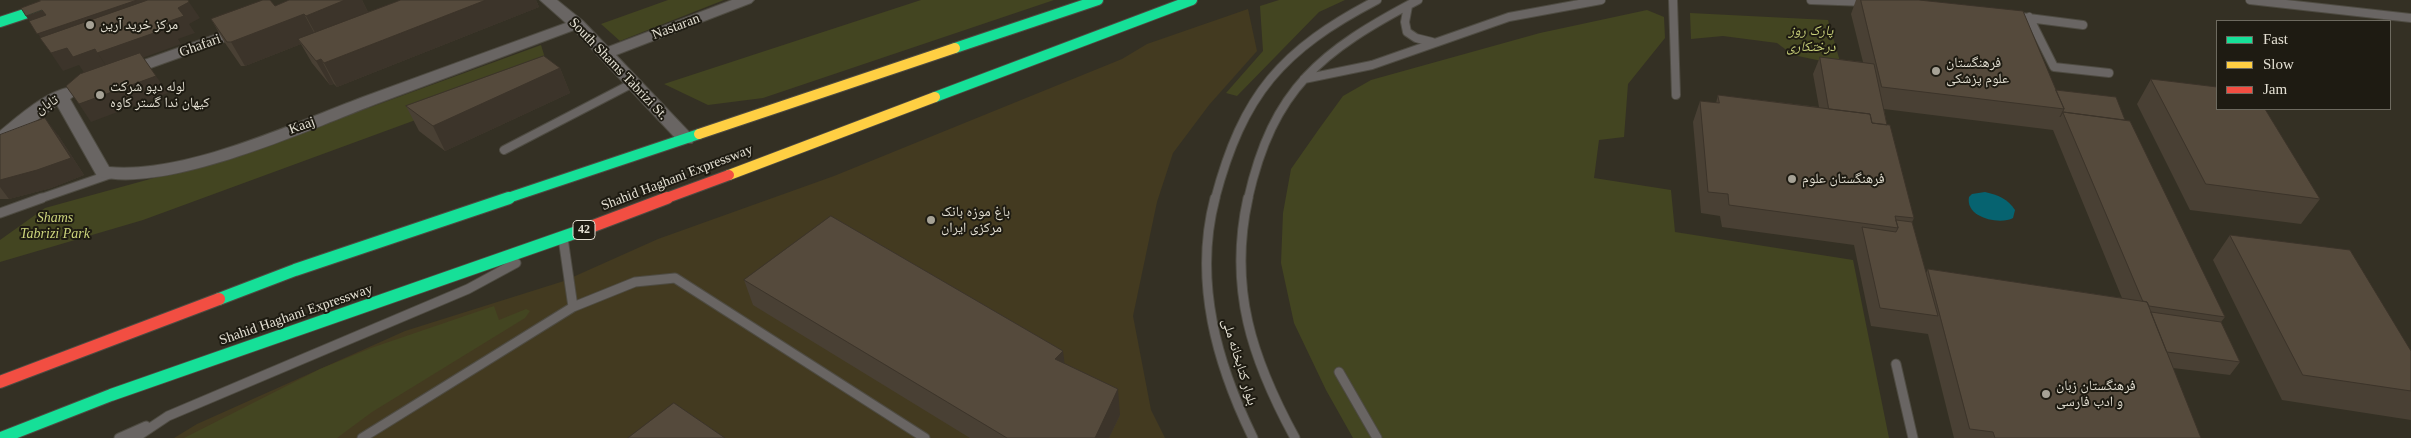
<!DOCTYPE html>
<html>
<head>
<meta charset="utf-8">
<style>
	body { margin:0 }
	#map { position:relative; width:2411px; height:438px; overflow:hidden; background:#343024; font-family:"Times New Roman",serif }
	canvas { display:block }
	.legend { position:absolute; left:2216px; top:20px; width:175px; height:90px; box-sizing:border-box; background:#1e1b12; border:1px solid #6d6a5f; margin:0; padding:6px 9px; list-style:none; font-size:15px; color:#e4e0d3 }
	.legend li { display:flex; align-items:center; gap:10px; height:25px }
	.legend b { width:25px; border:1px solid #6d6a5f }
</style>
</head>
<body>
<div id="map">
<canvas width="2411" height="438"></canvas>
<ul class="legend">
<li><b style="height:6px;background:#16e098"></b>Fast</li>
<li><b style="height:6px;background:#ffcf43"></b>Slow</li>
<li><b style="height:6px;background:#f24e42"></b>Jam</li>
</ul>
</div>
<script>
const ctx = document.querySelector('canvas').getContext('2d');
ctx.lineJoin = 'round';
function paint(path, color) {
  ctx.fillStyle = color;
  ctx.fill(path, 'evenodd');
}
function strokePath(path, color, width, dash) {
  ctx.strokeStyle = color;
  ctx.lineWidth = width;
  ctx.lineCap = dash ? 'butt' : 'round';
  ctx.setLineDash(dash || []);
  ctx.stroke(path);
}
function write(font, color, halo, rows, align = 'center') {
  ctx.font = font + ' "Times New Roman","Noto Naskh Arabic",serif';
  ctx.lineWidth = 4;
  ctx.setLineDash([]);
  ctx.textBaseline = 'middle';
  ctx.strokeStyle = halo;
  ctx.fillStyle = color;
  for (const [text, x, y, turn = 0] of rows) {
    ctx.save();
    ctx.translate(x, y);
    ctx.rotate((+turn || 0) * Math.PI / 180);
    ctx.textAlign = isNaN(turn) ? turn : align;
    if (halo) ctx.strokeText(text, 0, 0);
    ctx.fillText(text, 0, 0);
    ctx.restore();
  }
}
const built = new Path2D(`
	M1248,9L1257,51L1209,105L1173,153L1157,202L1133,316L1151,410L1165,438H174L197,424L405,331L564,281L658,239L834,176L1122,59L1147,44Z`);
const green = new Path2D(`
	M668,0H724L620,41L601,24Z
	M921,0H1054L763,98L708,105L664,84Z
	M1279,0H1345L1319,12L1237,96L1226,93L1263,51L1260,6Z
	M1647,10L1664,17L1665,38L1628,84L1624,137L1599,140L1594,178L1671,190L1675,232L1853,260L1889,438H1353L1326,390L1294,323L1281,263L1283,213L1291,169L1319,129L1343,96L1371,80L1540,33Z
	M1690,13L1828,20L1841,65L1793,55L1777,43L1723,36L1691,39Z
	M541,45L549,71L143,220L0,262V240L45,208L248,152Z
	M494,306L499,320L526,309L530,311L525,318L372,412L337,438H184L320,369L371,348Z`);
const water = new Path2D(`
	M1985,192C1998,195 2008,199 2015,210L2013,218C2000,225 1965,218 1969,197L1972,194Z`);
const laneFar1 = new Path2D(`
	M1673,0L1676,95
	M1811,0L1866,2
	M2250,0L2411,18
	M1408,6L1405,22L1407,32L1416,38L1432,42
	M2013,16L2083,25
	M2029,17L2054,67L2109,73
	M1304,79L1372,65L1509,17L1601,0
	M504,150L633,83
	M39,199L111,174
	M1215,199C1243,94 1281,50 1377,0
	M1248,199C1273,88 1321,51 1418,0`);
const lane = new Path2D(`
	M1215,198C1193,281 1217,364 1253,438
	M1248,198C1228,288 1252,359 1295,438
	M0,213L42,198
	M573,307L635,282L675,278L925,438
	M1896,364L1913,438
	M1339,372L1377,438
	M119,438L146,426
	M135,438L168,416L468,289L516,263
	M362,438L573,307L563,238`);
const street = new Path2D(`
	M540,0H557L583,21L608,47L732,0H754L751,3L616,55L692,135L695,139L692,143H680L574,30C508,55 442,79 376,104C308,130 166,195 97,176L57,105L6,144L0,145V131C17,117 55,83 77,88L79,92L70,99L109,167C185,174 291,124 363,97C430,72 498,48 566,23Z
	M245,24L253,29L251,32L131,75H119L117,72L119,69Z`);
const fastFar1 = new Path2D(`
	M0,22L67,0
	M955,48L1098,0
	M935,97L1192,0
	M505,199L699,134`);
const fast = new Path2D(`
	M219,299L295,270L509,198
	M1,438L111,395L580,231`);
const slow = new Path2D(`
	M699,134L955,48
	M729,175L935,97`);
const jamFar1 = new Path2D(`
	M664,199L729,175`);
const jam = new Path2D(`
	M580,231L667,198
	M0,382L219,299`);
const wall = new Path2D(`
	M289,0H362L368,12L401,0H536L539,7L337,87L334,84L330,85L312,63L301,44L245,66H241L225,43L211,19L275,6Z
	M1856,0H1919L2056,90L2125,120L2225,317L2221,322L2240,362L2230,375L2173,368L2201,438H1954L1928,334L1871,326L1854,245L1722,227L1720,216L1701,213L1693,122L1700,101L1716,103L1718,95L1819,107L1813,74L1820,57L1863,62L1851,14ZM1884,109L2053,130L2122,298L1928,269L1926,273L1912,222L1914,218L1887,125Z
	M560,68L570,93L445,151L419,131L406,106Z
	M2151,79L2320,199L2301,224L2190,210L2137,104Z
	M0,135H58L84,175L51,188L9,199H0Z
	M2230,235L2411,351V420L2282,400L2213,260Z
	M744,280L1064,363L1120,415L1109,438H970L753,305Z`);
const shadedWall = new Path2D(`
	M137,0H184L189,2L200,18L189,24L195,33L178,39L181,44L109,70L95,49L106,66L85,74L79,65L63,71L26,16L42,10Z
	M345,0H362L371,18L319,40L306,16Z
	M486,0H536L539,7L337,87L324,63Z
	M304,14L317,38L298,39L301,44L245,66L231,42Z
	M321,59L334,84L330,85L316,61Z
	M560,68L570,93L445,151L433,126Z
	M156,76L168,93L91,122L79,104Z
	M45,118L58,135L84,175L51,188L9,199L0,187V180Z
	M1063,351L1066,376L1055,359Z
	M1118,389L1120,415L1109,438H1095Z`);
const building = new Path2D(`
	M39,0H137L37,34L29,21L46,15L42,10L26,16L21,8L40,1Z
	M148,0H188L189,2L178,8L184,16L167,22L171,27L97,53L95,49L73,57L67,48L51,53L40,38Z
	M263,0H270L275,6L289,0H345L306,16L304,14L231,42H227L211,19Z
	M401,0H486L324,63L321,59L316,61L298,39Z
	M1861,0H1919L2023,11L2064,109L1882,87Z
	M140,53L156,76L79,104L66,86L80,74Z
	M544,56L560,68L433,126L406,106Z
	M1820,57L1874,64L1887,125L1872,123L1870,114L1829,109Z
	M2151,79L2217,87V109H2265L2320,199L2206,184Z
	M2056,90L2116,97L2125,120L2063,112L2060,117L2064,109Z
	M1718,95L1870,114L1872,123L1890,125L1914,218L1895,216L1898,228L1729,205L1728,194L1708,192L1700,101L1719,103Z
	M2063,112L2130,121L2225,317L2149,306L2147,302L2143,301Z
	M45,118L71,158L37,170L0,180V135Z
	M831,216L1063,351L1055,359L1118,389L1095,438H1007L744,280Z
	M1896,220L1912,222L1938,316L1880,308L1862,227L1896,232L1898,228Z
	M2230,235L2350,250L2411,351V391L2303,375Z
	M1928,269L2147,302L2201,438H1995L1993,432L1970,429Z
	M2151,312L2221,322L2240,362L2167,352Z
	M674,403L725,438H628Z`);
const markers = [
	[90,25,5,"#a6a296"],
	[1936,71,5,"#a6a296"],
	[100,95,5,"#a6a296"],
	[1792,179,5,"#a6a296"],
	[931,220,5,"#a6a296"],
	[2046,394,5,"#a6a296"]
];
const shields = [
	[584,230,22]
];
const shieldNames = [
	["42",584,230]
];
const poiNames = [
	["مرکز خرید آرین",100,25],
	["فرهنگستان",1946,63],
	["علوم پزشکی",1946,79],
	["لوله دپو شرکت",110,87],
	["کیهان ندا گستر کاوه",110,103],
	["فرهنگستان علوم",1802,179],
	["باغ موزه بانک",941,212],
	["مرکزی ایران",941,228],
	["فرهنگستان زبان",2056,386],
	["و ادب فارسی",2056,402]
];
const streetNames = [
	["Nastaran",676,27,-21],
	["Ghafari",200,46,-20],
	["South Shams Tabrizi St.",618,69,46],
	["تابان",47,105,-31],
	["Kaaj",302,126,-20],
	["Shahid Haghani Expressway",677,178,-21],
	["Shahid Haghani Expressway",296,315,-19],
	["بلوار کتابخانه ملی",1239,362,73]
];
const parkNames = [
	["پارک روز",1811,31],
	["درختکاری",1811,47],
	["Shams",55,218],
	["Tabrizi Park",55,234]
];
paint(built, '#433a20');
paint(green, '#434521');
paint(water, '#066370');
strokePath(laneFar1, '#4e4b42', 10);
strokePath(lane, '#4e4b42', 11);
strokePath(street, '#4e4b42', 2);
strokePath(fastFar1, '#4e4b42', 12);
strokePath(fast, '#4e4b42', 14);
strokePath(slow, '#4e4b42', 12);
strokePath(jamFar1, '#4e4b42', 12);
strokePath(jam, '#4e4b42', 14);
strokePath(laneFar1, '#696563', 8);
strokePath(lane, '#696563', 9);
paint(street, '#696563');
strokePath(fastFar1, '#16e098', 10);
strokePath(fast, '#16e098', 12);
strokePath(slow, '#ffcf43', 10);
strokePath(jamFar1, '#f24e42', 10);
strokePath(jam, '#f24e42', 12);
paint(wall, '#494034');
paint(shadedWall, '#3c342a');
paint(building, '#554a3c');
strokePath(building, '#3c342a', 1);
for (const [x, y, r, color] of markers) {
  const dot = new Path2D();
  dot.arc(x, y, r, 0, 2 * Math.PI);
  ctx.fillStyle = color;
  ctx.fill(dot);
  strokePath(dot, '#1e1b12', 2);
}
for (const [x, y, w] of shields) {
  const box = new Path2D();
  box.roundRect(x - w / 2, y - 9.5, w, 19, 4);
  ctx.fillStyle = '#1e1b12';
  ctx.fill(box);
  strokePath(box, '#e4e0d3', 1);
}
write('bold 12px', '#e4e0d3', null, shieldNames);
write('14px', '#e4e0d3', '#1e1b12', poiNames, 'left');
write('14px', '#e4e0d3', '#1e1b12', streetNames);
write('italic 14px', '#cbd37b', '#1e1b12', parkNames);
</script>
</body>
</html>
